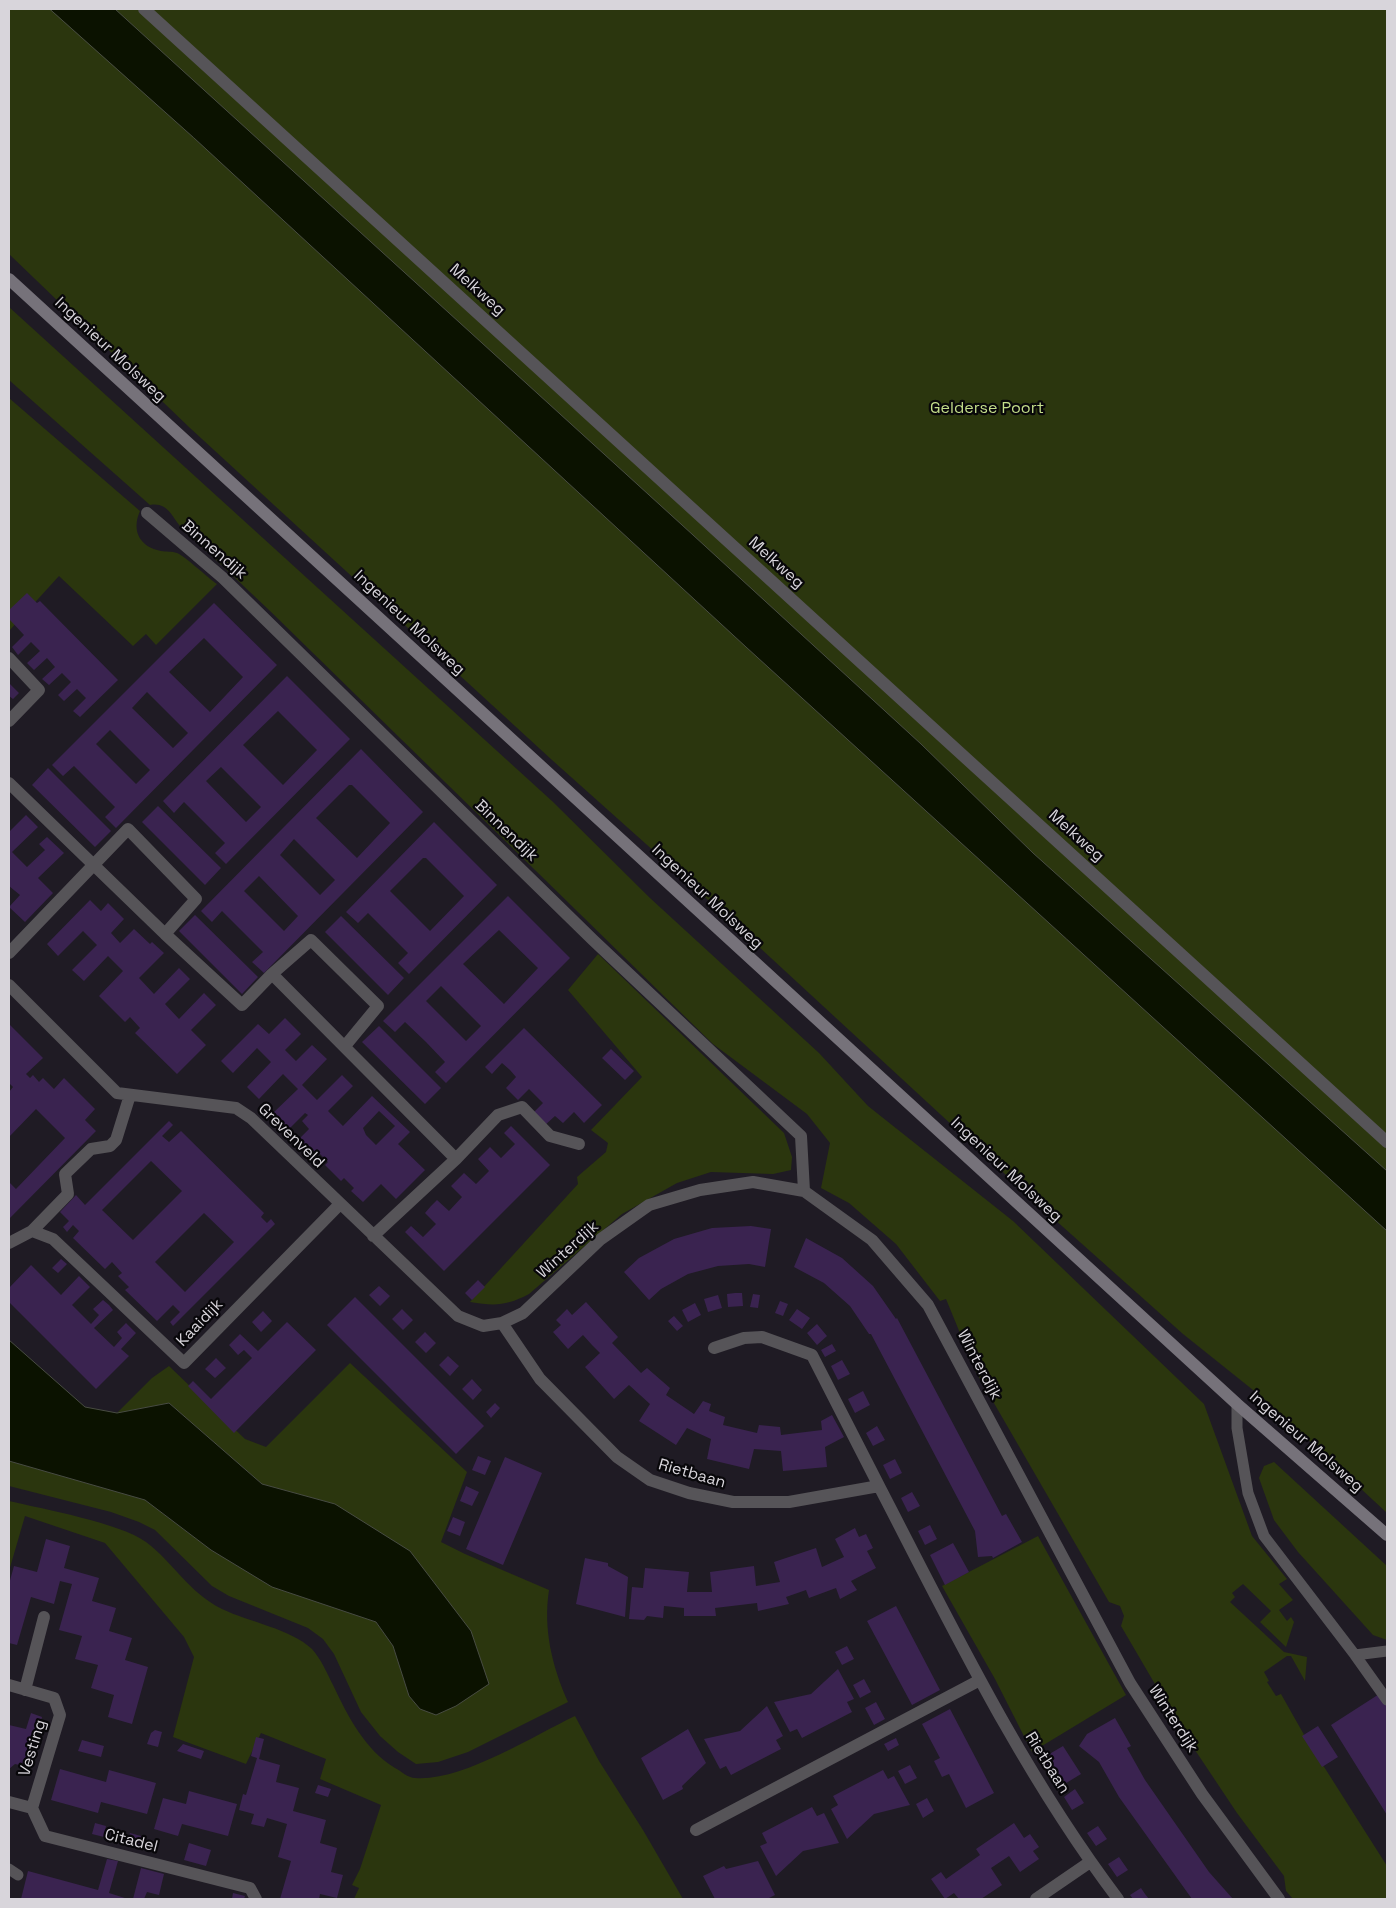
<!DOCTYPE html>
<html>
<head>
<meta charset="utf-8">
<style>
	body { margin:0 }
	#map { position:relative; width:1396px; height:1908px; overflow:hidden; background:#1f1b24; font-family:"Space Grotesk",sans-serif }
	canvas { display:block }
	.frame { position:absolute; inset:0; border:10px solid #d8d5db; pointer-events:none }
</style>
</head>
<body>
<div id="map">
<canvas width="1396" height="1908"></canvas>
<div class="frame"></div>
</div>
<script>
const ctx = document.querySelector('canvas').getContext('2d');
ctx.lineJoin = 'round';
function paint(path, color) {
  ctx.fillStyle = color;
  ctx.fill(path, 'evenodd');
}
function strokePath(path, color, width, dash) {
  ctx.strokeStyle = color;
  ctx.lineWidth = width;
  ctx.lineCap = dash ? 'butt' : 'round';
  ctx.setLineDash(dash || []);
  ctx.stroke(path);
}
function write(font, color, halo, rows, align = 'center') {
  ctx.font = font + ' "Space Grotesk",sans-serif';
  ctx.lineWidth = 4.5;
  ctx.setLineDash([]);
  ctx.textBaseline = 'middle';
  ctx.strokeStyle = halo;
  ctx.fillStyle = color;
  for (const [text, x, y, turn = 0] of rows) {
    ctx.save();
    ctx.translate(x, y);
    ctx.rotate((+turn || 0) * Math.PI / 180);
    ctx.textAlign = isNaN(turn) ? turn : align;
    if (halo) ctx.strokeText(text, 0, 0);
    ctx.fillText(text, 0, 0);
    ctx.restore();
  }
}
const green = new Path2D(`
	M9,9H1387V1513L1263,1398L1183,1334L1044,1210L693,886L552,760L190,428L9,254Z
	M9,307L552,801L650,898L819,1053L868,1106L1013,1221L1204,1404L1252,1536L1287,1579L1279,1584L1293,1600L1279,1610L1287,1621L1291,1617L1294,1622L1286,1647L1260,1622L1271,1611L1243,1584L1232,1593L1235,1597L1230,1602L1284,1652L1307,1657L1305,1681L1291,1656H1287L1264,1672L1269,1681L1267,1682L1276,1696L1281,1694L1307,1740L1387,1866V1899H1293L1286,1891L1284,1876L1237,1813L1183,1732L1121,1626L1124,1616L1120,1606L1109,1602L976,1372L946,1299L940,1301L896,1244L849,1203L821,1188L830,1143L807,1114L713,1044L269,610L180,526C171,515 167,502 150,505L9,380Z
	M9,398L140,511C131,531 140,547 161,551C166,552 172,551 177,553C185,556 208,578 217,584L156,645L146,634L133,646L59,576L9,631Z
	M598,954L784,1133L792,1157L791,1170L773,1174L711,1172L677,1183L622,1214L529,1294C506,1306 495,1306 470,1302L578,1184L577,1177L606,1152L608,1143L591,1130L642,1077L568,990Z
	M350,1363L467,1472L441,1542L465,1554L549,1590C543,1629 552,1666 568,1702L468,1752L438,1762L416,1764L398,1752L380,1736L361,1712L334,1654L323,1639L308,1628L229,1596L212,1586L155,1530L139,1522L111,1512L9,1486V1461L145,1500L211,1550L272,1587L376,1622L393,1646L409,1696L420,1709L335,1504L262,1484L169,1403L117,1413L152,1378L169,1366L245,1439L266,1447Z
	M1274,1462L1387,1566V1640L1373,1635L1298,1552L1274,1520L1259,1478L1264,1466Z
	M9,1501C43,1509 120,1523 146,1542C174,1563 188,1592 222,1609C249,1622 291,1629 312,1649C321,1659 327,1673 333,1685C348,1716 364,1749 395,1768C401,1771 408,1778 415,1778C461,1782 533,1736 575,1716L599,1761L643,1830L683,1899H354L359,1888L352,1885L360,1869L381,1805L320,1779L326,1759L261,1733L246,1764L173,1737L194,1657L184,1637L105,1543L25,1516L9,1571Z
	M1038,1536L1126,1695L1032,1752L995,1679L942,1586Z`);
const water = new Path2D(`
	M50,9H115L693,535L921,744L1033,853L1387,1171V1231L746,647L194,138Z
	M9,1340L85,1407L117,1413L169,1403L262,1484L335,1504L410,1551L471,1631L489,1684L456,1706L436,1715L420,1709L409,1696L393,1646L376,1622L272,1587L211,1550L145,1500L9,1461Z`);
const building = new Path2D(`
	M27,593L37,603L40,601L118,680L80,717L73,711L86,698L77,689L64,701L58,695L71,682L62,673L49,685L42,679L55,667L47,658L34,670L27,663L40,651L31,642L18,655L12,647L24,635L9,619V610Z
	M214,603L277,665L116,828L105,817L115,807L74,766L63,776L52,765ZM204,638L243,677L210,712L169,672ZM147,692L188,733L173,748L132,708ZM110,730L150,770L136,784L96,744Z
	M287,676L350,739L226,864L215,853L225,843L184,802L174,813L163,801ZM278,711L317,750L283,785L243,745ZM221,767L261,807L246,822L206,781Z
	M9,683L19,693L13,699L9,696Z
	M361,749L423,812L264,973L252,962L263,952L222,911L212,922L201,911ZM349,785H352L390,823L357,858L316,818ZM294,839L335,880L320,895L280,855ZM259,876L298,916L284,931L244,891Z
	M48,768L111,831L95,847L32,785Z
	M158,806L221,868L205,885L142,822Z
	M26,815L38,827L12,852L27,867L45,850L39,844L47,837L64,853L38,878L53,893L25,922L9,907L20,895L9,886V832Z
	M434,822L497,885L409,974L398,963L408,953L368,913L358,923L346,912ZM423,858H426L464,896L430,931L390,891Z
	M508,896L570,958L446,1083L435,1072L445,1062L426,1042L405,1022L395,1032L383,1021ZM499,930L538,968L504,1004L463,964ZM441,986L481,1026L466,1041L426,1001Z
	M90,900L101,911L108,903L124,919L111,933L120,943L134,929L150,944L152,942L164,953L139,978L154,994L179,968L190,979L165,1004L179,1019L204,993L216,1005L191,1030L206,1045L177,1074L135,1033L140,1028L130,1017L125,1022L99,996L123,971L108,956L84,981L72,970L97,945L83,931L58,956L47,944Z
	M195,915L258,977L242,994L179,931Z
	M341,916L404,978L388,995L325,932Z
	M285,1018L301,1034L285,1050L296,1061L312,1045L327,1059L302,1085L317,1100L342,1075L353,1086L328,1111L343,1126L372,1096L410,1132L398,1144L425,1170L396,1199L381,1184L363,1202L351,1191L354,1188L344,1178L341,1181L325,1165L328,1162L318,1152L315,1155L299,1139L309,1129L302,1121L308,1115L305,1113L289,1129L273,1113L298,1089L283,1074L259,1099L247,1087L271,1062L257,1048L233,1073L221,1061L258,1024L269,1034ZM379,1111L395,1126L376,1145L366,1135L363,1128Z
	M9,1024L43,1058L26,1074L30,1078L33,1075L39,1082L43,1078L54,1089L64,1078L95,1109L85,1120L96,1131L9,1219V1182L16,1189L65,1138L36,1109L9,1137V1092L13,1087L9,1083Z
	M379,1026L441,1088L425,1104L362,1042Z
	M524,1028L602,1105L584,1123L574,1112L563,1123L555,1116L544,1126L532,1114L543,1103L529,1089L518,1100L506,1088L516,1077L510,1070L502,1063L492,1074L485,1067Z
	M611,1049L634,1071L625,1080L602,1058Z
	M169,1121L173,1125L162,1136L169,1142L181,1131L264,1213L261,1217L267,1223L271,1219L275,1224L173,1326L170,1322L180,1312L173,1305L157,1321L125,1290L129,1287L118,1276L122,1273L112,1262L105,1269L73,1238L79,1231L73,1225L67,1232L63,1227L69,1221L60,1212L76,1195L85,1205ZM151,1161L182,1191L133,1240L102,1210ZM204,1213L234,1242L185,1292L155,1262Z
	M511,1126L550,1165L444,1271L405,1232L411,1226L423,1237L436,1224L425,1213L431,1206L437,1200L449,1211L462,1197L451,1186L464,1173L476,1184L489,1171L478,1159L490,1147L501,1158L515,1144L504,1133Z
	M751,1226L771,1229L765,1267L749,1264L718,1266L688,1274L661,1289L649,1300L624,1272L639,1258L674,1239L712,1228Z
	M806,1238L842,1258L873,1286L896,1319L897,1318L1002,1516L1006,1514L1022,1542L993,1558L992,1556L978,1557L975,1531L871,1334H869L850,1306L824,1283L794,1267Z
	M61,1259L67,1264L58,1273L52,1268Z
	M31,1265L61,1295L79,1276L90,1287L72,1305L91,1324L99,1315L93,1309L103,1300L109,1305L113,1310L94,1328L114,1347L122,1338L117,1332L126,1323L136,1333L121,1349L129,1356L96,1389L9,1302V1288Z
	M478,1280L485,1287L472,1300L465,1293Z
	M379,1286L390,1296L380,1306L369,1295Z
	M735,1293H742L743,1306L728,1307L727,1294Z
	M753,1294L760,1295L758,1308L750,1307Z
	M718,1295L722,1308L708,1312L704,1299Z
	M355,1297L484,1426L456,1454L327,1325Z
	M780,1301L788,1304L783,1316L775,1313Z
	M586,1302L618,1337L612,1343L641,1373L647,1368L670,1388L666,1395L694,1414L703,1401L711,1404L709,1411L725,1417L723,1425L757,1433L759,1425L780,1427L781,1435L822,1430L821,1421L832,1415L844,1437L825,1447L827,1467L783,1471L781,1451L754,1449L749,1469L707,1459L711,1439L687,1428L676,1445L639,1421L650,1404L629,1385L614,1399L585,1367L600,1353L592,1345L583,1335L568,1349L553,1332L561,1325L556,1320L567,1309L572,1315Z
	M695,1303L701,1315L688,1322L682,1310Z
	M402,1309L413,1320L403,1330L392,1319Z
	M797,1309L810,1318L802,1329L789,1320Z
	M263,1311L272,1321L261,1332L252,1322Z
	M674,1316L683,1326L677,1331L668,1321Z
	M287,1322L316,1350L234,1433L188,1386L193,1381L211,1399L252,1358L244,1350L238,1355L229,1345L240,1334L258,1351Z
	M817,1324L827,1336L817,1345L807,1333Z
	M425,1332L436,1343L426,1353L415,1342Z
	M832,1344L836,1351L825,1357L821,1350Z
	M448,1356L459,1366L450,1376L439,1365Z
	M216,1358L226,1368L215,1378L205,1369Z
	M842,1360L850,1374L838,1380L831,1366Z
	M472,1379L482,1390L473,1400L462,1389Z
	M863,1391L870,1405L855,1413L848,1399Z
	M495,1403L500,1408L491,1418L486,1412Z
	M877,1426L885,1440L873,1446L866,1433Z
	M478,1456L491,1461L485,1475L472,1470Z
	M505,1457L542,1473L503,1565L466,1549Z
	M895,1459L902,1473L890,1479L883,1465Z
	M466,1486L479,1492L472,1506L460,1501Z
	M912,1492L920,1506L908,1512L901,1498Z
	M453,1517L465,1522L460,1536L447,1531Z
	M930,1525L937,1539L925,1545L918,1531Z
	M855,1528L859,1537L866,1534L873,1548L867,1551L876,1568L851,1581L857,1590L840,1599L836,1588L809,1598L806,1590L786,1597L789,1604L758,1611L757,1603L715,1608L716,1616H684V1608L664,1606L663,1618L647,1616L644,1620L629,1619L632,1587L643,1588L645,1568L689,1572L687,1592H712L710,1572L754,1566L756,1586L780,1582L774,1562L816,1548L822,1567L844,1557L835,1539Z
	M46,1539L70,1546L64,1568L99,1578L92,1601L116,1608L109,1631L132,1638L125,1660L148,1667L132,1724L108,1717L114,1695L91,1688L98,1665L75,1659L82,1636L59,1630L72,1584L60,1581L54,1604L31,1597L17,1645L9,1643V1584L14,1566L37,1572Z
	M953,1543L969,1572L945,1585L930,1555Z
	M585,1558L608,1563V1566L628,1577L625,1617L576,1604Z
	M896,1606L940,1690L912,1705L867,1621Z
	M847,1646L854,1659L842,1665L835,1652Z
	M838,1669L854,1699L847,1702L852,1712L802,1738L797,1729L790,1732L774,1702L811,1694Z
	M864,1679L871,1692L860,1698L853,1685Z
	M1387,1689V1815L1331,1725Z
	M876,1702L885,1719L874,1725L865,1708Z
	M767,1706L783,1736L776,1740L781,1749L731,1775L726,1766L720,1769L704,1739L740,1731Z
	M950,1709L994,1793L966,1808L949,1774L942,1777L934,1761L940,1758L922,1724Z
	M31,1713L42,1717L28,1767L15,1764L9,1769V1725L26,1729Z
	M1115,1718L1131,1746L1127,1748L1145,1780L1209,1872L1233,1899H1192L1119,1797L1099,1762L1079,1746L1087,1734Z
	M1318,1726L1338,1757L1322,1767L1302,1736Z
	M688,1729L706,1763L682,1786L683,1789L663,1800L641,1758Z
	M155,1730L162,1732L158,1747L147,1744L151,1733Z
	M256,1737L264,1739L259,1759L280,1765L276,1782L299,1788L293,1811L326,1820L320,1843L337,1848L331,1872L343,1875L337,1898L320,1894L319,1899H280L291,1861L278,1857L287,1824L267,1818L264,1827L251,1824L254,1814L239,1810L243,1794L246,1795L257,1758L251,1756Z
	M896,1738L899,1745L888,1751L884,1744Z
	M82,1740L104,1746L101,1757L78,1751Z
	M183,1744L204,1751L201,1759L177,1751Z
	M1063,1746L1081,1774L1058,1788L1041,1759Z
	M910,1765L917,1778L905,1784L898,1771Z
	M60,1769L106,1782L109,1770L156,1783L147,1814L101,1802L98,1813L51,1800Z
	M883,1770L888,1779L894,1776L910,1805L874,1814L847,1839L831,1809L838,1805L833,1796Z
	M318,1785L331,1789L328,1797L315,1793Z
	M1075,1789L1084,1803L1072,1810L1064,1797Z
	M189,1791L237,1804L228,1836L182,1824L178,1836L154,1829L163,1798L186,1804Z
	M927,1798L934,1811L923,1818L916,1804Z
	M812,1807L817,1816L824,1813L839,1843L803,1851L776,1876L760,1846L767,1843L762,1833Z
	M95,1823L106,1826L104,1837L92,1834Z
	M1014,1823L1024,1838L1030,1834L1039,1847L1033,1851L1039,1859L1020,1872L1009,1856L991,1868L1002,1885L981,1899H959L954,1893L945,1899L931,1879L941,1872L946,1879L980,1855L976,1849Z
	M1098,1826L1107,1839L1096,1846L1087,1833Z
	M130,1833L141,1836L139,1846L126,1843Z
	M189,1843L211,1850L206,1866L184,1860Z
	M1119,1857L1128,1870L1117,1877L1108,1864Z
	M107,1859L118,1861L109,1893L128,1899H21L28,1871L98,1890Z
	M758,1861L775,1895L767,1899H715L703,1876L724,1866L726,1869Z
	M141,1868L164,1874L159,1895L147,1892L144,1899H133Z
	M1141,1888L1145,1894L1149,1899H1133L1130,1895Z
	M233,1893L245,1896L244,1899H232Z`);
const lane = new Path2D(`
	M1237,1404V1428L1248,1493L1264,1536L1355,1655L1387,1651
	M1355,1655L1387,1700
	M9,1869L18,1875`);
const street = new Path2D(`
	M144,9L1387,1142
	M147,513L223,578L593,940L801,1136L804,1191
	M9,658L39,690L9,721
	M9,783L165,934L242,1005L272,974L456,1159
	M9,953L128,829L196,899L165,934
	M272,974L311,940L378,1006L345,1046
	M9,985L117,1093L236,1108L251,1118L458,1316L483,1326L502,1323L523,1313L601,1239L649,1205L700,1190L753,1182L804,1191L872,1240L928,1305L1130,1683L1202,1794L1279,1899
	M32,1231L53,1239L184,1363L339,1205
	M373,1236L456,1159L498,1115L522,1107L550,1136L579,1144
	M9,1243L32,1231L68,1194L65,1174L91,1149L110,1146L116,1140L130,1095
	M502,1323L540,1379L617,1457L650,1480L689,1493L733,1502H789L879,1486C952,1627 1022,1772 1118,1899
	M714,1348L744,1338L762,1337L812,1355L879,1486
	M9,1685L54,1698L60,1715L32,1808
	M25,1690L44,1617
	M9,1802L32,1808L45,1836L250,1888L256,1899
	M696,1830L980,1680
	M1036,1899L1090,1862`);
const secondary = new Path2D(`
	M9,279L1237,1404L1387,1535`);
const streetNames = [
	["Melkweg",477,290,42],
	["Ingenieur Molsweg",110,350,43],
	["Binnendijk",214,550,41],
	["Melkweg",776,563,42],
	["Ingenieur Molsweg",409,623,43],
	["Binnendijk",506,831,44],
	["Melkweg",1076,836,42],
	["Ingenieur Molsweg",707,897,43],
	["Grevenveld",291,1136,44],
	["Ingenieur Molsweg",1006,1170,43],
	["Winterdijk",568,1250,-42],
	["Kaaidijk",200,1323,-46],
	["Winterdijk",979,1365,62],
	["Ingenieur Molsweg",1306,1442,41],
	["Rietbaan",692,1474,16],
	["Winterdijk",1173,1719,57],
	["Vesting",33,1748,-73],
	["Rietbaan",1047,1763,58],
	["Citadel",131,1841,14]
];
const parkNames = [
	["Gelderse Poort",987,409]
];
paint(green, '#2b360e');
paint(water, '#0b1200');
strokePath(water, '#484c42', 1);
paint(building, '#3a2350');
strokePath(lane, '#565458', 11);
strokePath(street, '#565458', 12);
strokePath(secondary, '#76727a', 12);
write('16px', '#d8d5db', '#08070a', streetNames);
write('16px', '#c4de8b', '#08070a', parkNames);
</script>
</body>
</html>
